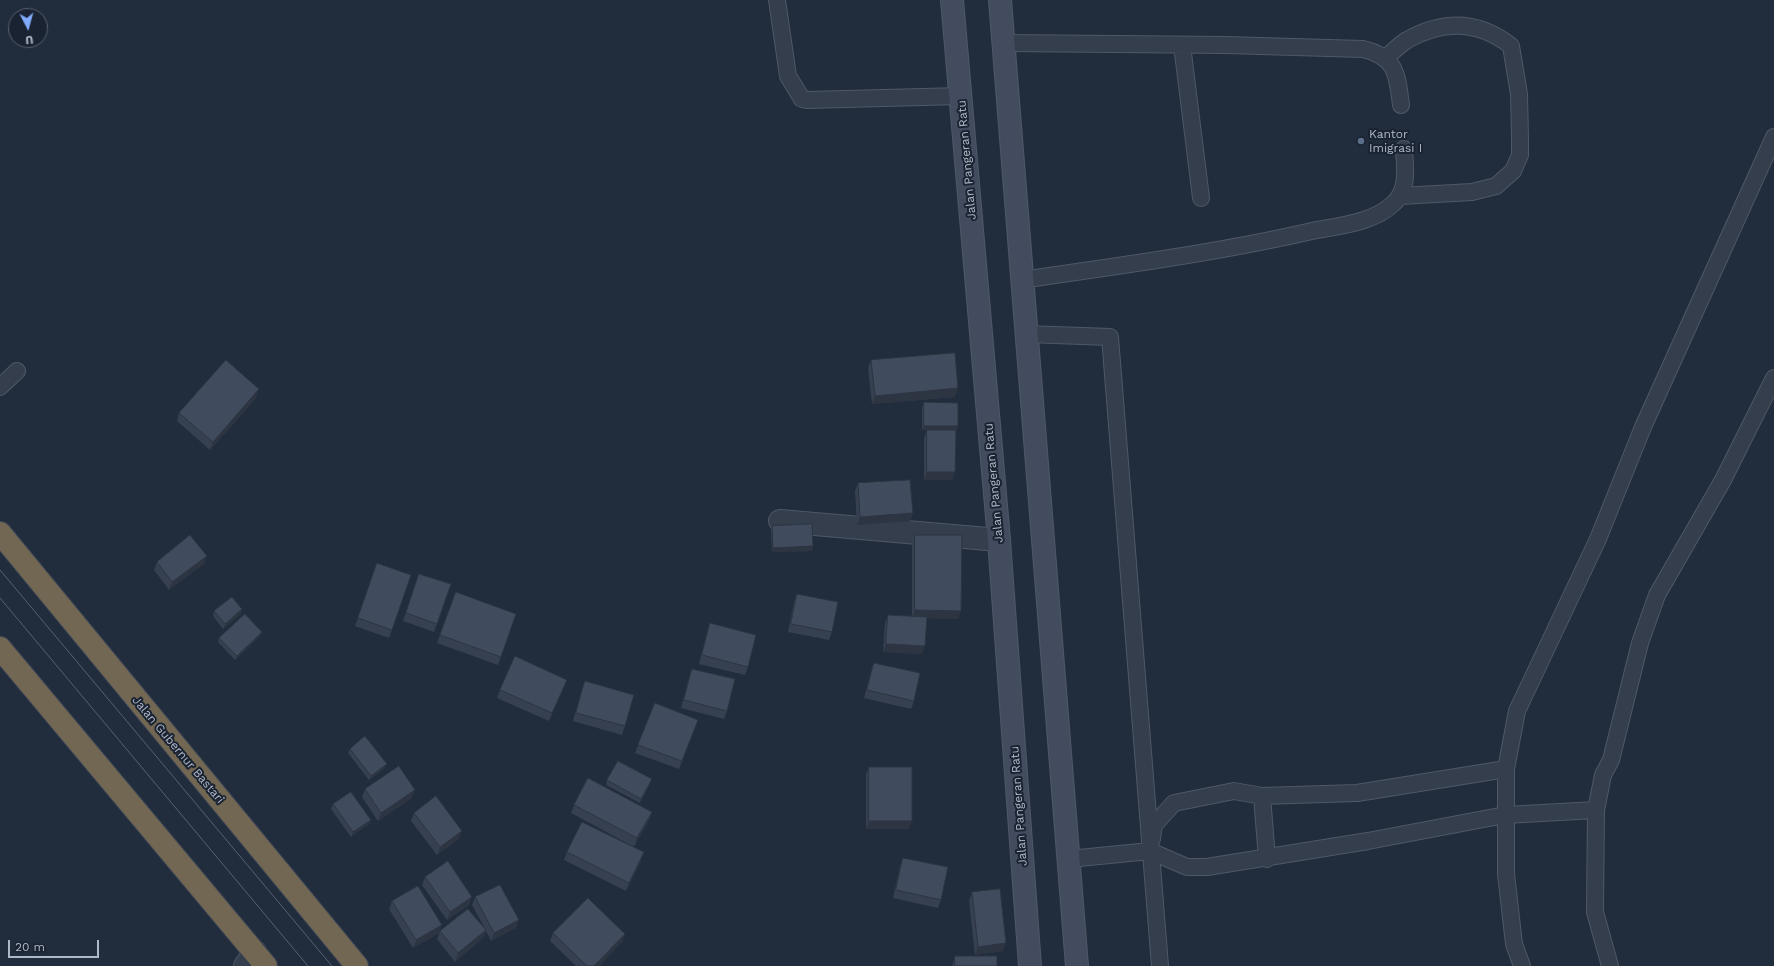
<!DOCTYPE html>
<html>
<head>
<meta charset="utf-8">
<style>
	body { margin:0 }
	#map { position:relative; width:1774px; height:966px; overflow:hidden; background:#212c3c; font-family:"Work Sans",sans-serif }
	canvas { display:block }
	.north { position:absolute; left:8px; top:8px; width:40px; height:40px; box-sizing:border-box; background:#1a2331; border:1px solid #565f6d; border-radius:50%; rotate:174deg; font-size:11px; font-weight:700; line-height:16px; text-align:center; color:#b0b8c8 }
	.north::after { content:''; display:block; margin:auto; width:14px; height:18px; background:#80acfd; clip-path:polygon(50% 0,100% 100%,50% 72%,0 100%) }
	.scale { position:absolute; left:8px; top:940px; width:91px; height:18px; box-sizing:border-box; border:2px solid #b0b8c8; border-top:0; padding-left:5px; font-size:12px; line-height:14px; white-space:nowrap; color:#b0b8c8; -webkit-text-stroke:3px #1a2331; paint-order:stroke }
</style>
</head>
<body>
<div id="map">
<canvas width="1774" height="966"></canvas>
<div class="north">U</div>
<div class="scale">20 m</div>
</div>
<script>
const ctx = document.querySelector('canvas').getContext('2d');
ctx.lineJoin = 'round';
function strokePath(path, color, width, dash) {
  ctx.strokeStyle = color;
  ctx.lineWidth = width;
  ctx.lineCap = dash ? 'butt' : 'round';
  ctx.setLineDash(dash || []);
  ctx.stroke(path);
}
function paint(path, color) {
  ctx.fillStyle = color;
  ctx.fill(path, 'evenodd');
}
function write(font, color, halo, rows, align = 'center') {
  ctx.font = font + ' "Work Sans",sans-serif';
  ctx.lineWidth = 4;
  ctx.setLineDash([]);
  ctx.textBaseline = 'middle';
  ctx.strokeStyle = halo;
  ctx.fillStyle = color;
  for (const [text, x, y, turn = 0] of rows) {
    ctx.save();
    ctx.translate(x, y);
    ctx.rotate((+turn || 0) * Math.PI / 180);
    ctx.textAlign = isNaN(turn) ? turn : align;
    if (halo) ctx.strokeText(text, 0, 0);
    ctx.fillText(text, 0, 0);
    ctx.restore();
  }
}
const lane = new Path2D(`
	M777,0L788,76L802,99L807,100L961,96
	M1004,43L1226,45L1363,49C1397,57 1397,75 1401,105
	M1182,45L1201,198
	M1385,58C1392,53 1399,45 1407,40C1443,20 1478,20 1511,46L1519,94L1520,139V155L1513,171L1496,186L1472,192L1400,196
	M1021,280C1118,266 1216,253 1312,231C1338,226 1374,223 1394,203C1409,189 1405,167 1404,149
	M1026,334L1110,337L1160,966
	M0,387L17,371
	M1262,796L1267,859
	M1152,839L1154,825L1174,803L1234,791L1262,796L1357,793L1506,769
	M1069,859L1150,851L1187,867H1207L1368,841L1505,815L1596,810
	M1522,966L1514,944L1506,874V769L1517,711L1598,539L1643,427L1774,137
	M1610,966L1595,912L1596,810L1603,775L1611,760L1640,643L1657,595L1723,480L1774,378`);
const street = new Path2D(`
	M780,521L999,540
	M245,966L255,952`);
const secondary = new Path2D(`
	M952,0L999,540L1030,966
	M1000,0L1077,966`);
const highway = new Path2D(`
	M0,533L357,966
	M0,648L266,966`);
const tram = new Path2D(`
	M0,570L332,966
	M0,598L308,966`);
const wall = new Path2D(`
	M871,360L955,397L872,404L868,368Z
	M256,398L210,450L177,421L179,413Z
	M924,402L957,430H942L955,472L952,480H924V438L927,430H922V407Z
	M858,483L913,513L910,521L857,525L855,491Z
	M772,526L813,546L812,551L772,552L771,530Z
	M915,535L958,619L927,618L922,654L883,652L885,623L888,615L912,616V543Z
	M207,556L204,564L169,590L154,570L157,562Z
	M377,563L411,575L389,638L355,626Z
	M419,574L437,624L434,632L403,621Z
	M456,592L516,614L498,665L437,643Z
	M797,594L832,632L829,640L788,632L794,602Z
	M214,611L241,614L223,629L213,616Z
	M710,623L748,667L745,675L699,664L707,632Z
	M260,636L235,660L218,642L219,638Z
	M874,663L914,701L911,709L864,698L871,671Z
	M692,669L727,711L724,719L681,708L689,677Z
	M567,680L549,721L497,698L500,690Z
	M585,681L625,726L622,735L573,721L582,689Z
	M655,703L698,720L679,769L635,753Z
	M350,749L385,768L369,780L348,753Z
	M869,767L909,829H866V775Z
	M607,780L650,784L640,803L606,785Z
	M365,789L412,798L378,821L362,797Z
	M333,804L371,820L369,824L351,837L331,809Z
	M574,805L652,812L649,820L634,847L571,813Z
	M414,813L459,839L437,855L411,821Z
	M567,852L641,861L626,891L564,860Z
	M903,858L941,900L938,908L893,898L900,866Z
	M425,877L469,905L447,920L422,885Z
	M972,892L1003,951L975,955L969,901Z
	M475,897L519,920L516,928L491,941L486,931L483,938L455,962L437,939L440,931L484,927L472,905Z
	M392,901L442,925L439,933L413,948L389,909Z
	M553,933L625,934L622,942L599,966H576L550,941Z
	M955,956L997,966H952Z`);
const shadedWall = new Path2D(`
	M958,388L955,397L872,404L875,396Z
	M259,389L256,398L210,450L213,442Z
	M924,426H958L957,430H922Z
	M927,472H955L952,480H924Z
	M913,513L910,521L857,525L860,517Z
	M813,546L812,551L772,552L773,548Z
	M207,556L204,564L169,590L172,582Z
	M242,609L241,614L223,629L225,624Z
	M915,610L961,611L958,619L912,618Z
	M262,632L260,636L235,660L237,656Z
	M886,644L925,646L922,654L883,652Z
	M567,680L564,688L549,721L552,713Z
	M387,764L385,768L369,780L371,776Z
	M652,779L650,784L640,803L641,799Z
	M415,790L412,798L378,821L381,813Z
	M652,812L649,820L634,847L637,838Z
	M371,820L369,824L351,837L353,832Z
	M869,821H912L909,829H866Z
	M462,831L459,839L437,855L440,847Z
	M644,852L641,861L626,891L629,883Z
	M472,897L469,905L447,920L450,912Z
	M519,920L516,928L491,941L494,933Z
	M442,925L439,933L413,948L416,940Z
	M486,930L483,938L455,962L458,953Z
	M625,934L622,942L599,966H594Z
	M1006,943L1003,951L975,955L978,947Z`);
const building = new Path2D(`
	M955,353L958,388L875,396L871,360Z
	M226,360L259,389L213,442L179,413Z
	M924,402L958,403V426H924Z
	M927,430H956L955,472H927Z
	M910,480L913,513L860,517L858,483Z
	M812,524L813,546L773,548L772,526Z
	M190,535L207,556L172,582L157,562Z
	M915,535H962L961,611L915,610Z
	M377,563L411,575L392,630L358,618Z
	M419,574L451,584L437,624L406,613Z
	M456,592L516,614L501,657L440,635Z
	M797,594L838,602L832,632L791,624Z
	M232,597L242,609L225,624L214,611Z
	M245,614L262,632L237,656L219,638Z
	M888,615L927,617L925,646L886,644Z
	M710,623L756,635L748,667L702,655Z
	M515,656L567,680L552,713L500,690Z
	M874,663L920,673L914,701L867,690Z
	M692,669L735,679L727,711L684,700Z
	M585,681L634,695L625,726L576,713Z
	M655,703L698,720L682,761L638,745Z
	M365,736L387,764L371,776L350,749Z
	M618,761L652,779L641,799L607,780Z
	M399,766L415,790L381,813L365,789Z
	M869,767H912V821H869Z
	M588,778L652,812L637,838L574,805Z
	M351,792L371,820L353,832L333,804Z
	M436,796L462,831L440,847L414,813Z
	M582,822L644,852L629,883L567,852Z
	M903,858L948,867L941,900L896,890Z
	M448,861L472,897L450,912L425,877Z
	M500,885L519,920L494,933L475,897Z
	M418,886L442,925L416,940L392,901Z
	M1000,889L1006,943L978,947L972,892Z
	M588,898L625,934L594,966H587L553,933Z
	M468,909L486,930L458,953L440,931Z
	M955,956H997V966H955Z`);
const markers = [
	[1361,141,4,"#5c6f8a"]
];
const poiNames = [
	["Kantor",1369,134],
	["Imigrasi I",1369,148]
];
const streetNames = [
	["Jalan Pangeran Ratu",967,160,-95],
	["Jalan Pangeran Ratu",994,483,-95],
	["Jalan Gubernur Bastari",178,750,50],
	["Jalan Pangeran Ratu",1019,806,-94]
];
strokePath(lane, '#505867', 18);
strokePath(street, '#505867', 24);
strokePath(secondary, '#505867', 24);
strokePath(highway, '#404857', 24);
strokePath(lane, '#353e4c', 16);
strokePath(street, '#353e4c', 22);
strokePath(secondary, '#434c5f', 22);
strokePath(highway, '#726752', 22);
strokePath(tram, '#576173', 1);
paint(wall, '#374051');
paint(shadedWall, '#2d3442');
paint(building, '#404b5e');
strokePath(building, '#2d3442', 1);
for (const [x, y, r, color] of markers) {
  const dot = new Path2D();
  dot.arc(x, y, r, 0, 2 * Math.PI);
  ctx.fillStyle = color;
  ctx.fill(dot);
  strokePath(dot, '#1a2331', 1.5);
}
write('12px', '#b0b8c8', '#1a2331', poiNames, 'left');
write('12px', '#b0b8c8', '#1a2331', streetNames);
</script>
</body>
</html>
